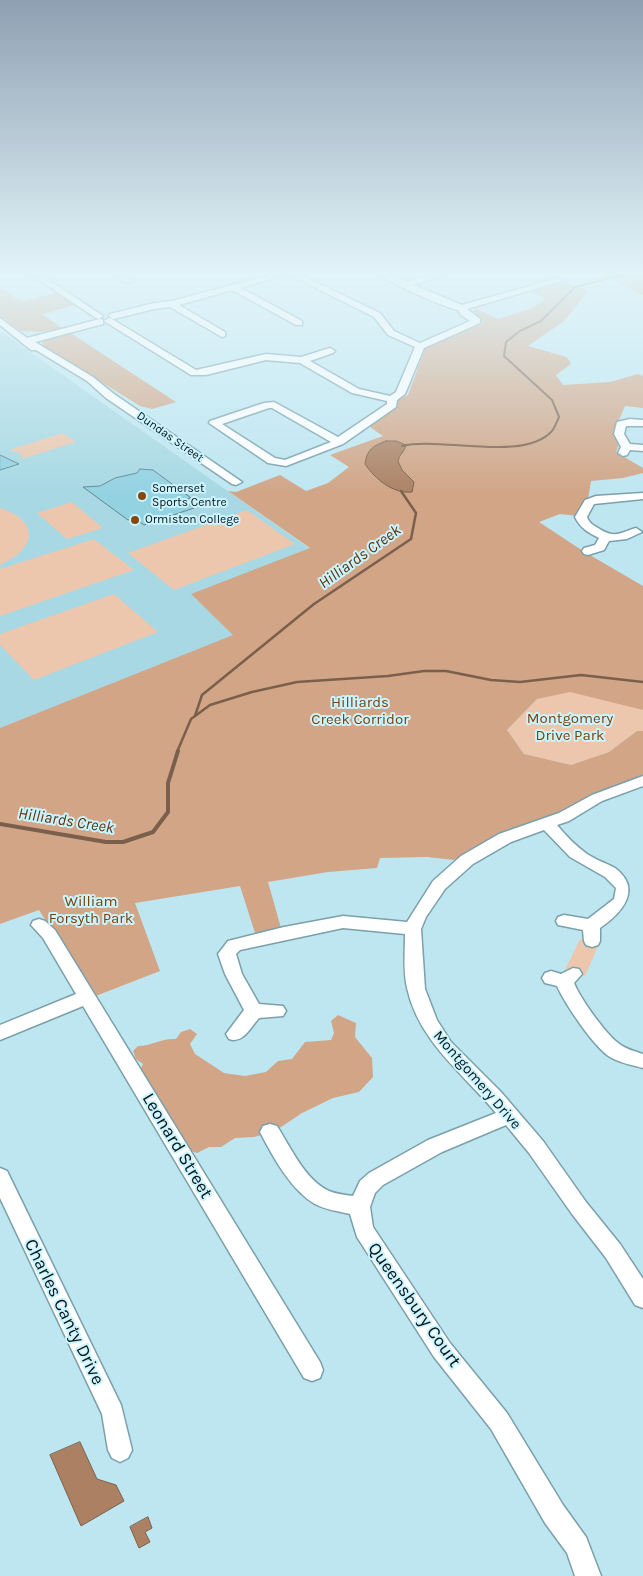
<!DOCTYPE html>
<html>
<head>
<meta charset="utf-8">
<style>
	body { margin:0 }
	canvas { display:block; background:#bee6f1 }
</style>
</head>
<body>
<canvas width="643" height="1576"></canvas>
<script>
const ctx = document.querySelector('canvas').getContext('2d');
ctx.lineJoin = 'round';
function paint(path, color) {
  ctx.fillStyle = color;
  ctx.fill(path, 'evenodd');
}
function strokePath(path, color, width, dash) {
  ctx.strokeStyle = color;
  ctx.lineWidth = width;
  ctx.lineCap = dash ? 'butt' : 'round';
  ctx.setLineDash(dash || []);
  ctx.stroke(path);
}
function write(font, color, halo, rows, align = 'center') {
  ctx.font = font + ' Karla,sans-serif';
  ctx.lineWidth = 4;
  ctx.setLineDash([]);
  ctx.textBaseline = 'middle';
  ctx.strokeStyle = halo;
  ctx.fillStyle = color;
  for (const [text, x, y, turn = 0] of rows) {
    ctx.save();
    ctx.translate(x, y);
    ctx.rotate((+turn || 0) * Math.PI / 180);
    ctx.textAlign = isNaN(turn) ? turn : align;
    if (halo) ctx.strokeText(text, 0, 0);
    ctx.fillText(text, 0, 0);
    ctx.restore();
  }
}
const built = new Path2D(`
	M3,333L310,549L191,594L234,635L0,728V334Z`);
const green = new Path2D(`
	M63,433L76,442L22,459V454L9,450Z
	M72,502L103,528L67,539L37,513Z
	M0,508C24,515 42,534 17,555C12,559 5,562 0,565Z
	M247,510L295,544L174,590L128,553Z
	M94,539L134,570L0,616V569Z
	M114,594L158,632L34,680L0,645V634Z
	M570,691L643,710V731H637L609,752L571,765L524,754L507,730L537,699Z
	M580,939L599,944L585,976L565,970Z`);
const forest = new Path2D(`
	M600,274H618L627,277L633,274H643V295Z
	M565,282L589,291L564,321L528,346L567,357L571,364L556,375L563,385L610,382L638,374L643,376V408L625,406L615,429L618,446L616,452L643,468V473L623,478L591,481L588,499L578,516L560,514L539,522L583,551L643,586V710L570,692L537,699L507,730L524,754L571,765L609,752L637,731H643V776L612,787L552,815L496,835L454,860L427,857L380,858L377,868L328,872L268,882L281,928L255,933L240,886L135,903L160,971L93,997L39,910L0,924V728L233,635L191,594L310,548L228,491L236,492L280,475L306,491L328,483L349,467L330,455L383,436L367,425L396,401L408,395L425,349L455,333L484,323L471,315L469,312L476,309L498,319L532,308L546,299L530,291Z
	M0,287L22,302L59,292L76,305L42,314L62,328L41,332L21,331L0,316Z
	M69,332L176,402L152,409L140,406L42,345L44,339Z
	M338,1015L356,1023L355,1037L372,1058L373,1077L359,1092L333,1098L302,1113L275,1131L254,1137L235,1138L221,1147H209L197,1153L183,1148L139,1073L143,1064L136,1059L133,1051L138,1046C152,1046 161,1038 176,1039L181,1032L190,1029L197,1034L190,1044L195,1054L224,1073L245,1076L266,1072L278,1061L292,1059L305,1042L331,1040L334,1033L331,1021Z`);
const water = new Path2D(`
	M386,441H396L406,445C405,452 399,454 398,461L402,470L414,482L412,492C393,494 375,479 365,464C367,449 373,446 386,441Z
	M80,1442L97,1479L116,1485L124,1501L81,1526L50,1455Z
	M148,1517L152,1528L145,1532L150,1542L139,1548L130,1527Z`);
const streamFar2 = new Path2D(`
	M402,446C439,436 523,463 552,431C555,427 557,421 559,417L552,400L504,356L506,342L520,331L541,321L575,287L625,274`);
const streamFar1 = new Path2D(`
	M195,716L202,695L314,604L411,539L416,513L401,491
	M177,752L191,719L210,705L252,692L297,682L388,676L424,671H446L491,680L520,682L581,675L643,682`);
const stream = new Path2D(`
	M0,824L106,842H123L153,832L168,812V783L178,751`);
const building = new Path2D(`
	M0,455L19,464L0,470Z
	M140,469L153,470L191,498L183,500L194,508L144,525L134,518L128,520L83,487L100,486L115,478L137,473Z`);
const minor = new Path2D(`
	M30,274H40L103,316L99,319L96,318Z
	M113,274H123L133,281L126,283Z
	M273,274H287L241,288L302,321V325H296L232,290L179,305L225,332V336L222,337L170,307L154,309L113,319L109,316L110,314L154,303L172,301Z
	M288,274H299L380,313L394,331L420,343L470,321L461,315L458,310C443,307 390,283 379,274H390L407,282L432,274H446L414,285L462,305L558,278L562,281L467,309L480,319V323L424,348L405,394L397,400L396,407L343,444L286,466L268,463L209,423L210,421L264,403L274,402L338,437L387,404V401L352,393L300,363L266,360L206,375H191L104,321L109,318L112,319L196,370L266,354L301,357L330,348L335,351L333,353L310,361L359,389L390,396L396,392L415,347L388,335L374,317ZM269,408H272L331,442L285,460L275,458L222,424Z
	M0,318L27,338L100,319L103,320V324L35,342L93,377L114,394L242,482L236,485L232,484L106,398L87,381L36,350H31L0,325Z
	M630,419L643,420V426H626L624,434L630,444L643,445V451L630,450L627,455L623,456L618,453L621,447L614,434L617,422Z
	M643,493V499L594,504L587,517C589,523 593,525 598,528C615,539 619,533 636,528L642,532L627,539L609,541L604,550L588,555L584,554L582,551L584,548L595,545L599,538C589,533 580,528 575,517L585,500L596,496Z
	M643,776V786L602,801L569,821L557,825C566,836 576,846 587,854C596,860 606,863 615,868C643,889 622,913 600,928V941L598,945L592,947L586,945L584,941L583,930L558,925L556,921L558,917L564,915L588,919L614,899L616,888L605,877L570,857L544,830L511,842L473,864L445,889L426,917L421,929L425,989L437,1020L451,1042L501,1092L543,1141L586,1202L620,1244L643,1279V1308L635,1305L606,1258L572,1214L529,1153L506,1125L442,1152L383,1185L375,1193L370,1207L373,1227L450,1343L507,1413L563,1505L586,1537L601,1576H575L567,1553L545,1523L491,1429L434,1357L357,1237L350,1214C338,1211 326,1210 315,1204C291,1190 273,1157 260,1132L263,1126L270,1124L277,1126C291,1148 305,1180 329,1191C336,1194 345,1195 353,1196L360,1181L369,1173L428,1140L496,1113C463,1073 419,1042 407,988C403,971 405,952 405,934L343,928L240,950L236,954L242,974L259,1004L283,1006L286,1011L283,1016L259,1018C250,1028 243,1044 229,1039L226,1034L244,1010L225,974L218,954L228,941L284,927L343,916L407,922L433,881L461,856L499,834L559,813L592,795Z
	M39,919L45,921L55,930L320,1362L323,1370L320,1378L312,1381L304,1378L83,1006L0,1040V1025L76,994L43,938L31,925L33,921Z
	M573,968L579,969L582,974L574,983C580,998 605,1033 618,1043C625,1049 634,1051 643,1054V1068C632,1065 620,1063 610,1057C594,1047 565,1004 557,986L545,983L542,978L545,973L551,971L561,974Z
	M0,1168L7,1171L121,1405L132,1450L128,1458L120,1462L112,1458L108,1450L102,1414L0,1198Z`);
const markers = [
	[142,496,5,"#86470b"],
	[135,520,5,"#86470b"]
];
const farStreetnames = [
	["Dundas Street",170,437,35]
];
const farPoinames = [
	["Somerset",152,489],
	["Sports Centre",152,503],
	["Ormiston College",145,520]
];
const parkNames = [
	["Hilliards",360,703],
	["Creek Corridor",360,720],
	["Montgomery",570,719],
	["Drive Park",570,736],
	["William",91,902],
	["Forsyth Park",91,919]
];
const streetNames = [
	["Montgomery Drive",477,1080,49]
];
const waterNames = [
	["Hilliards Creek",360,557,-36],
	["Hilliards Creek",66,821,9]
];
const nearStreetnames = [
	["Leonard Street",177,1146,59],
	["Queensbury Court",414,1305,55],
	["Charles Canty Drive",64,1312,64]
];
paint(built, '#a7d8e3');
paint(green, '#ecc7ad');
paint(forest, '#d1a586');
paint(water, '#ac8163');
strokePath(water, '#7a604c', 1);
strokePath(streamFar2, '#7a604c', 2);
strokePath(streamFar1, '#7a604c', 2.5);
strokePath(stream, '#7a604c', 4);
paint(building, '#93d2e1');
strokePath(building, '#628891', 1);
strokePath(minor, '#7aa0aa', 3);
paint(minor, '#fff');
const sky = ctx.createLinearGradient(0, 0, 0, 495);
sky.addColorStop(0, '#90a0b3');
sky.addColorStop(0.55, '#e2f4f9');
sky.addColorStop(1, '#e2f4f900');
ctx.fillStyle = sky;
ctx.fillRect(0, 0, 643, 495);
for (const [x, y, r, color] of markers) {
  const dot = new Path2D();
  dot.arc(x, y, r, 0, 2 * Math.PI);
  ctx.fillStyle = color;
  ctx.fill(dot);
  strokePath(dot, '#cbf4fe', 2);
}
write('12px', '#051316', '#cbf4fe', farStreetnames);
write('12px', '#051316', '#cbf4fe', farPoinames, 'left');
write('15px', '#79410f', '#cbf4fe', parkNames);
write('15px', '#051316', '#cbf4fe', streetNames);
write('italic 16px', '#5c320d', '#cbf4fe', waterNames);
write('18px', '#051316', '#cbf4fe', nearStreetnames);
</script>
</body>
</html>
